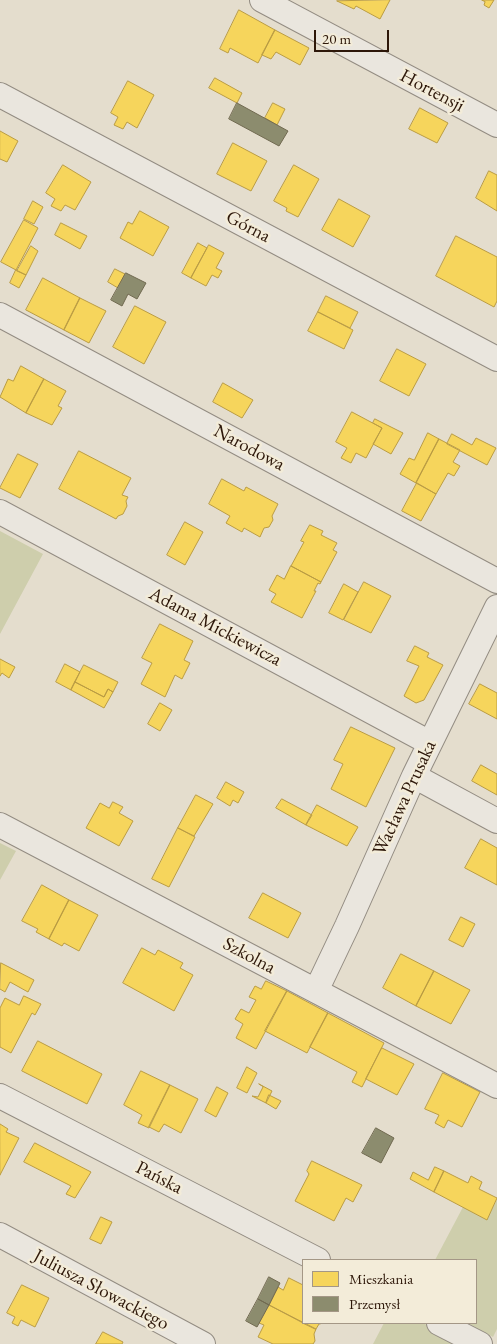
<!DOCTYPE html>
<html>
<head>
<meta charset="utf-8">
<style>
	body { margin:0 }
	#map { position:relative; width:497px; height:1344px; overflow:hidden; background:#e4ddcd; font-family:"EB Garamond",serif }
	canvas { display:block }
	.legend { position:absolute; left:302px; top:1259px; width:175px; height:65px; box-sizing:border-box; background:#f3ecd9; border:1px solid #a49786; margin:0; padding:6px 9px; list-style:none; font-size:15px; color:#2d1709 }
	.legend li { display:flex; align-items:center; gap:10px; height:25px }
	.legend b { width:25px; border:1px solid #a49786 }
	.scale { position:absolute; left:314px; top:30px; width:75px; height:22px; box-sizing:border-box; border:2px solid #2d1709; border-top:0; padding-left:6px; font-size:15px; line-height:18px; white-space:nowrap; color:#2d1709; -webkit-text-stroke:4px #f3ecd9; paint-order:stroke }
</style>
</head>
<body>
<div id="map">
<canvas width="497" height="1344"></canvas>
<ul class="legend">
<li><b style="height:14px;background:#f6d55c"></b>Mieszkania</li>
<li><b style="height:14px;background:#8c8c6e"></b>Przemysł</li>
</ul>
<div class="scale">20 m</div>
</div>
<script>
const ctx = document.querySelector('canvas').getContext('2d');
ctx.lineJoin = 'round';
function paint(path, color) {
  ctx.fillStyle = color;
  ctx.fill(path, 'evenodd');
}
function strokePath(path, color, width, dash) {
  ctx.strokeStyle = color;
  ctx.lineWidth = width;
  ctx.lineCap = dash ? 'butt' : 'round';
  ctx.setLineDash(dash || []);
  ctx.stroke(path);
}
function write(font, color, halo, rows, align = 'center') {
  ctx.font = font + ' "EB Garamond",serif';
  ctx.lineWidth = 5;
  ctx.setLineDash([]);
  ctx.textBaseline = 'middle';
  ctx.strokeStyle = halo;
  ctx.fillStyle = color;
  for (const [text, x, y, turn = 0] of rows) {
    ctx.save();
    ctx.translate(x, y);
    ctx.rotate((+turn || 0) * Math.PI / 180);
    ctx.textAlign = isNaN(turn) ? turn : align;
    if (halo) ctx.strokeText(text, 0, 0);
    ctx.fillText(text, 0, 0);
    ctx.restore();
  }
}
const green = new Path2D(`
	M0,531L43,554L0,634Z
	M0,843L16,851L0,880Z
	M497,1199V1329L493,1337L467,1323H476V1260H435L463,1207L487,1219Z
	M384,1323H423L464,1344H373Z`);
const homes = new Path2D(`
	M390,0L380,19L356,6L354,9L337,1Z
	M482,0H494L489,8L484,5L485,2Z
	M239,10L275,30L258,63L230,48L228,53L220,49Z
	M275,30L309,48L300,65L276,52L271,59L262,55Z
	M215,78L242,93L237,103L209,88Z
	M128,81L154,95L137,128L127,122L123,129L114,125L118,117L111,113Z
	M273,103L285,109L277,125L265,118Z
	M420,108L448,123L437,143L409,129Z
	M0,131L18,141L7,162L0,159Z
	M233,143L267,161L251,191L217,174Z
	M63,165L91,182L75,210L65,205L61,211L51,206L55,199L46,193Z
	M294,165L319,179L298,217L286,211L287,208L274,201Z
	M489,171L497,175V211L476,198Z
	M339,199L370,216L353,247L322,230Z
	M33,201L43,207L34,224L24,219Z
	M140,211L169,227L153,256L120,238L128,222L132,224Z
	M24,220L38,228L16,270L1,262Z
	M61,223L87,236L80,249L55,235Z
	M456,236L497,257V301L494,307L436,276Z
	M198,243L207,248L191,278L182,273Z
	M209,245L224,253L216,268L222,271L218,278L212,275L206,286L191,278Z
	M31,246L38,251L26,275L17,271Z
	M115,269L125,274L118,288L108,282Z
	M16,270L26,275L19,288L10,283Z
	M43,278L80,298L64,330L26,310Z
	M326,296L358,312L350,328L318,312Z
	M80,298L106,311L89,343L64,330Z
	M135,306L166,322L144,364L113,347Z
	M318,312L353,330L344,349L308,331Z
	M397,349L426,364L409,396L380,381Z
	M21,366L44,379L26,413L0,397L8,379L13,381Z
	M44,379L66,391L58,406L62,408L52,425L26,413Z
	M223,383L253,400L242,418L213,402Z
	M352,412L382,428L366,458L356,453L351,463L341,458L347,448L336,442Z
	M375,419L403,433L391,454L373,444L382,428L373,423Z
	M428,433L439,439L416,483L400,474L409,458L414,460Z
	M452,434L472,445L476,438L496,448L487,465L447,444Z
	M439,439L460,450L453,462L460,466L454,476L448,473L436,494L416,483Z
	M79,451L131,478L122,495L128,497L126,501L127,506L123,514L118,516L116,519L59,489Z
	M18,454L38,464L20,498L0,488Z
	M222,479L244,491L246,487L278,504L272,516L273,520L269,527L264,528L260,537L244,528L242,532L226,523L230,516L209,504Z
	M417,483L436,494L421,521L402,511Z
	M185,522L203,532L185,565L167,555Z
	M310,525L323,531L321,535L337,543L333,550L337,552L321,582L291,566L304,542L301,541Z
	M291,566L321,582L320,584L318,583L314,591H316L302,618L271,602L276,594L269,590L277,575L284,579Z
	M364,582L391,596L371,633L344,620Z
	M344,584L358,592L343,620L329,613Z
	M160,624L193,641L184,660L190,663L182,679L175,675L165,697L141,684L152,663L142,658Z
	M415,646L429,653L427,657L443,665L424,700L416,703L404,696L419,666L407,661Z
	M0,659L15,667L9,678L2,673L0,676Z
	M65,664L80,672L71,690L56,682Z
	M84,665L118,682L113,692L108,689L104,697L75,682Z
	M75,682L104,697L108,689L113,692L104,708L71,690Z
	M480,684L497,693V719L469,704Z
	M160,703L172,710L160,731L148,724Z
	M351,727L395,748L366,807L331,789L343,764L334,760Z
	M481,765L497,774V795L472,781Z
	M226,782L244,792L238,803L233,800L230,806L217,798Z
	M196,795L213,804L194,836L178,828Z
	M282,799L312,815L306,825L276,808Z
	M113,802L123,807L119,813L133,821L119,846L86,828L100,803L109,808Z
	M317,805L358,827L347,846L306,825Z
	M178,828L195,837L169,887L152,879Z
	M481,839L497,848V885L465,868Z
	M42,885L69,900L49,939L36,932L38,929L22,921Z
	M263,893L301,913L288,938L249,918Z
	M69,900L98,915L79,951L64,943L62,946L49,939Z
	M461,917L475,924L463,947L449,940Z
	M142,948L155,955L158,950L183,963L180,968L193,975L174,1011L123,983Z
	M401,954L434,971L416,1006L383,988Z
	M1,963L34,980L28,992L10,982L5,992L0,989Z
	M434,971L470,990L451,1024L416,1006Z
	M266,981L287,991L256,1049L236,1038L243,1024L235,1019L241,1009L249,1013L256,1000L249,997L255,986L261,989Z
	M287,991L328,1013L307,1053L265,1031Z
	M24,996L41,1004L35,1015L32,1013L11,1053L0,1047V1008L5,998L19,1005Z
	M328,1013L384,1043L362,1087L352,1082L357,1072L310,1047Z
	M38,1041L102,1074L87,1104L22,1071Z
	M382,1048L414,1064L397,1095L366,1079Z
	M247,1067L257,1073L247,1093L237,1088Z
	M141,1071L170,1085L149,1128L138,1123L142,1115L124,1105Z
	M443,1073L480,1092L462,1127L448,1120L444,1128L435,1123L439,1115L425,1109Z
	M259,1084L272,1091L266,1103L252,1096L258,1097L263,1087Z
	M170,1085L198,1099L181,1133L164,1124L159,1132L149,1127Z
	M217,1087L228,1093L216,1117L205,1111Z
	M269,1095L281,1101L276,1109L266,1103Z
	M0,1124L8,1129L6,1132L19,1138L0,1175Z
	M35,1143L91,1172L75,1198L66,1194L71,1186L24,1162Z
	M312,1161L362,1185L353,1202L346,1198L334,1221L295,1201L309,1174L307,1171Z
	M435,1167L444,1171L434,1192L410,1179L413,1172L428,1180Z
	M444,1171L468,1183L471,1176L482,1182L479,1189L497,1198L487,1220L434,1192Z
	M101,1217L112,1222L101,1244L90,1239Z
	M289,1278L303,1285V1323L269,1305L278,1287L283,1290Z
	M22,1285L49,1298L35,1327L21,1320L18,1326L12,1323L15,1317L7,1313Z
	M269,1305L316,1329L314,1334L315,1341L313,1344H273L258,1337L264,1325L259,1323Z
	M303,1323H324L319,1324L316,1329Z
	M103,1332L123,1342L122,1344H96Z`);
const industry = new Path2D(`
	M237,103L288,131L279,146L229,119Z
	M126,273L146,283L137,299L128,294L122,306L111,300Z
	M376,1128L394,1138L381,1163L362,1153Z
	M269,1277L280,1283L269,1305L258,1299Z
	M258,1299L269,1305L257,1327L246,1321Z`);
const street = new Path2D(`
	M262,0L497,125
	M0,95L497,359
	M0,315L497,581
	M0,512L430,743
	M414,776L497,821
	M0,825L497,1086
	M316,991L347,926L414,776L497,607
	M0,1096L318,1260
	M0,1235L203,1344
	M439,1323L480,1344`);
const streetNames = [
	["Hortensji",432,91,28],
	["Górna",248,227,28],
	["Narodowa",249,448,28],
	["Adama Mickiewicza",215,627,28],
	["Wacława Prusaka",405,798,-65],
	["Szkolna",249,956,28],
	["Pańska",159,1178,27],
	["Juliusza Słowackiego",101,1290,28]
];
paint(green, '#ceceac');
paint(homes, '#f6d55c');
strokePath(homes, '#ba9c43', 1);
paint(industry, '#8c8c6e');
strokePath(industry, '#706950', 1);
strokePath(street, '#938c82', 26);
strokePath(street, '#eae6de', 24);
write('19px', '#2d1709', '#f3ecd9', streetNames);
</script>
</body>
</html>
